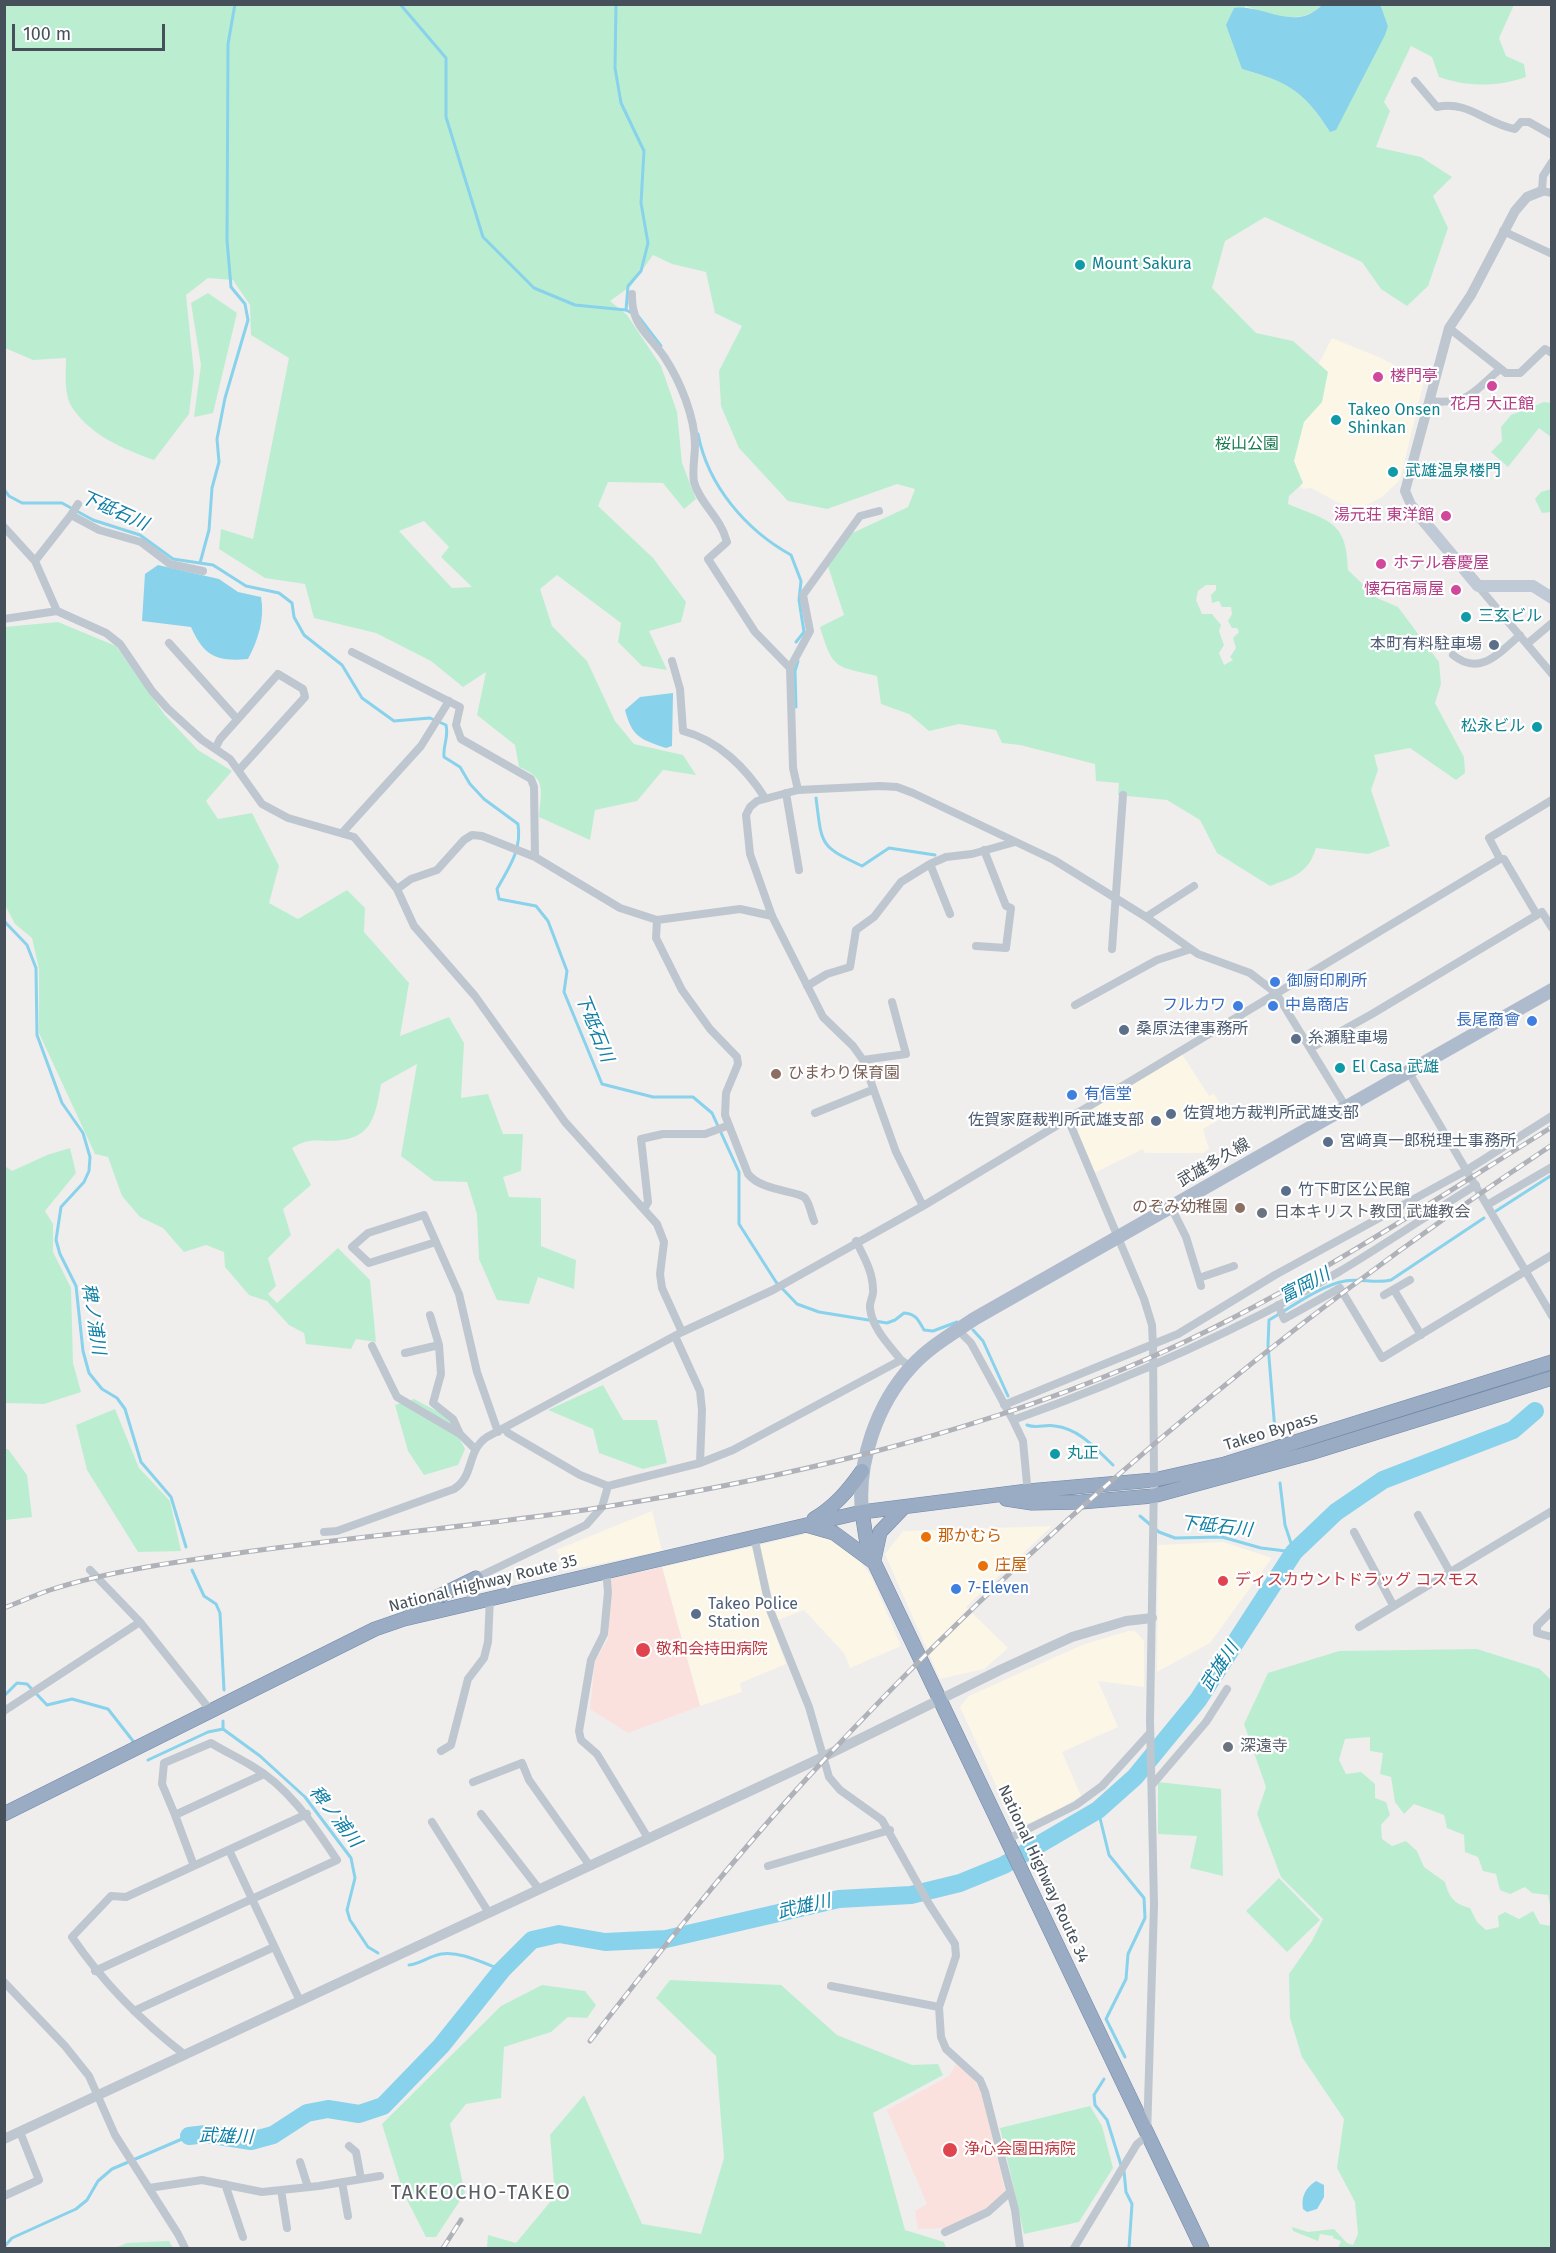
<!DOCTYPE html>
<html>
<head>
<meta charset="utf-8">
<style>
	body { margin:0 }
	#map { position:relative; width:1556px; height:2253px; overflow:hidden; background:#f0eded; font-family:"Fira Sans",sans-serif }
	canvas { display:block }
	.frame { position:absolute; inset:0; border:6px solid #46505a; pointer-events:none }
	.scale { position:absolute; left:12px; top:24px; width:153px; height:27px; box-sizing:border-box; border:3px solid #46505a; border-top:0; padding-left:8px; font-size:18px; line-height:21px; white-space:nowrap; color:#46505a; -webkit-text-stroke:4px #fff; paint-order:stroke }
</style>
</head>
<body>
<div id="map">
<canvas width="1556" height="2253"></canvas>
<div class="frame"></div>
<div class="scale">100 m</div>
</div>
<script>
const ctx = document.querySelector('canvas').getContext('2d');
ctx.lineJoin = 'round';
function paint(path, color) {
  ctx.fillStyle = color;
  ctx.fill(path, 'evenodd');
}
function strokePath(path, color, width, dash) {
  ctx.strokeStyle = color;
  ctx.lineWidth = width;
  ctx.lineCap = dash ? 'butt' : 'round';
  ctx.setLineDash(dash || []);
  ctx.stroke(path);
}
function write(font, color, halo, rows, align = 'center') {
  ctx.font = font + ' "Fira Sans","Noto Sans JP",sans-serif';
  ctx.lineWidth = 4.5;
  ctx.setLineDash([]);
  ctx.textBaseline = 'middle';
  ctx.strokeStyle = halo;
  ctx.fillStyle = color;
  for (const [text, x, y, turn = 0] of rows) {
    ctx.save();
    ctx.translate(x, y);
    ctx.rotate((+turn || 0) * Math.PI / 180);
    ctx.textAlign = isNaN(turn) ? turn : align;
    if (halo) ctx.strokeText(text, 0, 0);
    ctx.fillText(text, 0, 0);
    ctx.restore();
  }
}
const commercial = new Path2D(`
	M1332,338L1381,358L1424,381L1400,480L1382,497L1363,507L1339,503L1311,488L1303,489L1286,472L1314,373Z
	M1182,1054L1209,1096L1214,1094L1228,1115L1203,1129L1209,1149L1203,1153H1145L1143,1149L1094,1173L1078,1132L1081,1116Z
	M652,1511L662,1551L568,1570L556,1550Z
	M1052,1526L966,1607L1008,1648L984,1669L940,1679L885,1554L903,1531Z
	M810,1533L833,1538L852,1550L871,1576L901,1646L850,1668L844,1653L804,1610L778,1620L759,1545Z
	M1223,1542L1272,1558L1210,1643L1157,1672L1158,1545Z
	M752,1547L767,1612L786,1664L740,1683L742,1692L700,1706L662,1567Z
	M1128,1631H1135L1144,1641V1687L1098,1681L1118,1727L1062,1752L1081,1796L1061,1808L1029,1823L1013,1822L960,1707L969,1696L1082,1645Z`);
const medical = new Path2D(`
	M662,1567L700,1706L628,1733L590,1709L595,1661L608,1639L610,1579Z
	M956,2064L971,2075L982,2094L1005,2191L984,2211L944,2228L918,2229L915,2211L927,2204L887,2110L949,2076Z`);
const green = new Path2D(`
	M4,5H1322C1300,27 1270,14 1245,6L1242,69C1288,82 1304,91 1330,132L1388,26L1380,5H1514L1499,38L1506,56L1524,64L1526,77C1498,87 1467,87 1439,77L1432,57L1411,46L1384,102L1390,111L1376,147L1421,157L1452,177L1433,196L1448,228L1428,286L1407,306L1381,289L1362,262L1265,217L1225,241L1212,288L1256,333L1293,341L1328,372L1322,402L1304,422L1294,461L1303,483L1289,496L1288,504C1329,521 1347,521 1348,570L1377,598L1398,607L1439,662L1441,684L1435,703L1464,757L1465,773L1456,780L1410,748L1374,755L1378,770L1371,790L1390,846L1368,854L1316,848C1308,874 1293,877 1270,886L1217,853L1200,820L1167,800L1118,795L1119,783L1096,781L1095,764L1020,745L1002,743L996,730L959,724L929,731L909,714L881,704L877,676C835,666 833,670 820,627L844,615L826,560L844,537L908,507L915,489L897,484L827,509L788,501L739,448L721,406L719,371L742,326L715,313L706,272L672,264L653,255L631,286L610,301L627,315L661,366L677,412L682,463L696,499L684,509L663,483L608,482L598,506L653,558L686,602L681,622L649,631L667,670L642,666L618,642L621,623L557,575L540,589L552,626L587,661L615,721L634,744L683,755L696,775L663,770L637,801L595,810L590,840L539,817C541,790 547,778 519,767L515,745L477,715L486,672L463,687L431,661L376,633L314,618L305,584L265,578L219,549L221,529L253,539L289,358L251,335L250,305L233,280L208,278L186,295L194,373L189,414L154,460C123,449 87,434 70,404C64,391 66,372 66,358L33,360L5,348ZM424,521L449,547L441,557L472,587L452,588L399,531ZM1206,585H1216V590L1211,595L1212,603L1219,601L1222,607H1231L1232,614L1228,621L1232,628H1237L1239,632L1233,638L1236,648L1230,657L1233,660L1224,665L1219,653L1224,645L1219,631L1221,625L1212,614H1202L1196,600L1198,591Z
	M208,293L237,313L213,413L194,417L201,365L191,303Z
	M1544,402L1551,403V437L1539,428L1508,467L1491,452L1502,441L1501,427L1511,415Z
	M1551,489V512L1542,513L1535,499L1541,492Z
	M58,622L116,646L165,715L198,750L232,771L206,801L218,819L252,813L279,866L269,903L298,919L347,890L365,908L364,932L409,983L400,1036L449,1017L464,1043L461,1098L488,1094L503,1134H523L521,1171L503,1177L509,1197L541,1198V1246L576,1260L574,1289L538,1277L529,1304L497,1300L479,1259L477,1214L467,1182L434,1181L401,1156L417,1064L381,1084C375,1121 370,1141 328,1141C313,1140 305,1140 292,1148L311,1185L283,1209L291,1235L268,1258L276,1286L268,1294L277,1303L338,1248L370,1280L376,1342L356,1339L351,1349L306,1344L304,1333L289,1325L267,1301L249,1295L225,1267L224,1252L206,1245L184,1252L163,1228L140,1217L122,1196L108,1157L95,1154L39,1033V969L32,938L15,924L5,905L4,627Z
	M70,1148L76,1173L45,1211L53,1224V1252L71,1288L73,1363L81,1392L44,1404L5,1403V1166L12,1171L47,1155Z
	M603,1385L623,1420H657L667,1463L643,1469L599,1453L593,1429L548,1410Z
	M414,1399L448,1417L465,1449L458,1465L424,1475L408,1451L395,1405Z
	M115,1409L139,1468L170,1501L181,1551L138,1552L87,1470L76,1425Z
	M4,1449H8L27,1475L32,1517L5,1520Z
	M1477,1649L1540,1669L1551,1680V1910L1548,1895L1532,1893L1525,1887L1510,1894L1500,1890L1496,1874L1483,1871L1478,1857L1465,1852L1464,1835L1447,1828L1444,1815L1414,1804L1404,1814L1395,1802L1391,1777L1380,1774L1383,1753L1370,1751V1737L1345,1739L1339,1760L1346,1774L1361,1772L1375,1784V1798L1386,1802L1390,1815L1381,1825L1382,1839L1392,1846L1406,1841L1417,1851L1424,1867L1445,1882C1449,1897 1454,1904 1470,1908L1477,1922L1486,1930L1499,1927L1498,1916L1505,1912L1519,1919L1533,1911L1540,1924L1551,1926V2248H1338L1341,2241L1333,2238V2236L1320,2234L1318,2241L1293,2231L1292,2227L1308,2232L1334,2229L1347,2243L1353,2245L1358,2234L1355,2202L1337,2168L1344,2119L1302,2057L1290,2018L1289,1974L1312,1941L1323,1919L1281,1877L1257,1814L1266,1787L1244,1724L1268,1673L1339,1651Z
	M1158,1782L1221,1789L1223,1876L1190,1868L1197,1836L1158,1834Z
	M1279,1878L1320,1920L1287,1952L1246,1911Z
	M670,1980L781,1985L837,2035L912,2065L938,2064L943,2075L873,2113L905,2230L944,2242L946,2248H487L488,2235L516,2243L555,2196L550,2135L584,2095L642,2224L701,2234L724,2158L716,2056L656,1998Z
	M542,1985L585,1991L596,2005L587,2018L568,2017L551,2032L504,2047L501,2098L466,2104L450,2124L465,2193L436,2237H426L403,2192L382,2124L501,2006Z
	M1090,2106L1102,2126L1113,2168L1079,2222L1024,2234L1000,2128Z
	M169,2241L173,2248H115L127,2243Z`);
const water = new Path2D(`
	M1380,4L1388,26L1385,35L1336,130L1330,132C1304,91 1288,82 1242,69L1226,25L1234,8C1264,4 1294,33 1322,5Z
	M158,565L219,579L238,592L261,597C265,619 258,640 248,659C216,662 204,656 191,627L142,621L145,574Z
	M673,693L672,746L666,748C640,739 632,737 625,710L640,697Z
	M1316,2181L1324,2185V2197L1317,2209L1307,2212L1303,2209C1301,2197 1305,2188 1316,2181Z`);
const stream = new Path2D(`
	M400,4L446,58V117L483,237L534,288L575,305L626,310
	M616,4L615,68L621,103L644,151L641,203L648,243L641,271L628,286L626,310L632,313
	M638,316L661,346
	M698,434C708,486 746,530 791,555L801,581L799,600L804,632L796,642
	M4,489L9,496L22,503H62L93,520L140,535L173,559L213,565L246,586L279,593L292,603L294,617L304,635L342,665L362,698L394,721L430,718L446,725C449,737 443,744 444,757L460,767L470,784L484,799L518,824C522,850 509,867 497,889L499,899L536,906L548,921L567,971L564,992L602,1084L653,1097H693L712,1113L739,1172V1224L776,1282L797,1304L819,1312L887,1323L895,1320L904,1313C916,1314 918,1319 924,1330L933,1331L957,1322
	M200,563L209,530L212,488L219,462L217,439L225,398L248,320L245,304L231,287L227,240L228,44L235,4
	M796,707L795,671L798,661
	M816,798C822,845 819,846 862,866L889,848L935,855
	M4,921L27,945L36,968L37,1035L62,1103L83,1133L90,1157L89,1171L84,1182L61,1207L56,1240L60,1254L76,1286L83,1351L89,1373L102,1389L117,1398L125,1409L141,1462L171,1497L186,1547
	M1496,1211L1552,1175
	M973,1330L983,1341L1008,1396
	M1027,1425C1037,1429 1045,1424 1055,1426C1080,1429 1096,1449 1113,1465
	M1275,1431L1268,1345L1269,1320C1292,1307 1319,1286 1345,1281C1360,1278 1376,1284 1391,1280L1484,1218
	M1140,1516L1159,1532L1175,1538L1222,1537L1261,1548L1294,1552L1285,1525L1280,1483
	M192,1570L204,1596L216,1604L220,1613L224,1690
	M4,1696L17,1683L27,1684L47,1705L72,1699L108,1709L133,1741
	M223,1721V1729L260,1756L305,1797L351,1858L355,1878L347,1910L350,1920L368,1947L378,1953
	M148,1760L208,1732L223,1729
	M1098,1810L1109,1855L1144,1898L1145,1918L1128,1954L1126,1979L1106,2019L1125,2057
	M409,1965C421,1964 429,1956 441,1954C461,1951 483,1963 502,1970
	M1104,2079L1094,2095L1095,2105L1107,2120L1121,2165
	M1124,2171L1126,2192L1132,2204L1129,2248
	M4,2247L12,2238L76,2209L87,2200L98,2181L112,2169L189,2136`);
const river = new Path2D(`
	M189,2136L206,2134L251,2141L273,2135L307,2113L328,2109L359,2114L383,2106L441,2046L502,1970L532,1940L559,1934L605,1942L666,1939L839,1899L911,1895L960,1883L1004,1865L1098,1810L1135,1777L1198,1700L1294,1552L1336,1512L1383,1480L1513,1430L1535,1411`);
const minor = new Path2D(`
	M1415,81L1437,107C1468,100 1486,124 1515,129L1521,122H1529L1552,135
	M1552,162L1543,176L1542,191L1552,193
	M1503,231L1552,254
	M632,294C631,326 649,334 665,358C680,381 695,417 695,445C695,456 692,471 694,482C700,504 720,516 727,542L708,559L755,632L790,668L793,768L798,790
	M1449,328L1506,373H1520L1545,349L1552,353
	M1429,401C1469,405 1472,393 1500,369
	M71,515L78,504
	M4,527L35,561L57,611
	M35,561L71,515L99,530L141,542L170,564L203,571
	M1478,586L1552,674
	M4,619L57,611L106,633L120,644L152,691L168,709L202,740L230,759L262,804L288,818L354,837L397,889L414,926L475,996L565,1122L657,1224L664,1242L660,1274L662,1288L682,1332
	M169,643L237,719
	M1527,644L1552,623
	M352,652L460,707L456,725L461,739L531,779L534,787L535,857
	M1453,655C1480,677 1499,653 1520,635
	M672,661L680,689L683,731C718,740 746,768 765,798
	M790,668L810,631L803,595L860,516L879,511
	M216,747L220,739L278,674L303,689L305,697L239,770
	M786,793L799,870
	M1552,800L1489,838L1500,859H1504L1537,915L1542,912L1552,928
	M343,832L421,746L449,701
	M930,864L950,914
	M397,889L411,879L437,870L464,840L472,835L482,836L535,857L620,908L657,920L740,909L772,916
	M1146,917L1194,886
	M657,920L656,938L682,990L710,1029L737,1057L738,1064L726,1093L725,1115L748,1174C761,1191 799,1191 805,1198C810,1204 811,1214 814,1221
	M976,946L1006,948L1011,908L1006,906L984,850
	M1112,949L1123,795
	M807,986L827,974L850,967L856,930L874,917L901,882L930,864L946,857L972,854L1015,842
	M1075,1005L1157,960L1191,949
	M1311,1048L1372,1014L1537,915
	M863,1060L906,1054L892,1002
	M1408,1071L1552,1316
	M815,1113L872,1090
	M1068,1119L1144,1299L1152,1325L1153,1346L1154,1480L1150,1720L1154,1905L1147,2136L1137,2144L1074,2248
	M1487,1205L1552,1167
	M923,1206L896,1152L863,1060L853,1046L823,1017L772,916L750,854L746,815L750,807L757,801L798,790L880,786L897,787L913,793L1054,860L1146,917L1198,954L1250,973L1276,993L1346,1107
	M1171,1207L1186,1237L1201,1286
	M644,1209L648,1202L641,1139L663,1134H705L727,1126
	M856,1241C864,1257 873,1272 873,1290C874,1296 869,1302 870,1308C872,1328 889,1345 901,1360
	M436,1242L369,1263L352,1247L368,1233L424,1215L459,1294L477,1372L498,1432
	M1199,1278L1234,1266
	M1394,1290L1421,1335
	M1384,1295L1410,1280
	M1278,1305L1284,1319L1340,1288L1382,1358L1552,1255
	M430,1315L439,1345
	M958,1330L971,1343L1013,1420
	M675,1336L700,1391L702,1410L700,1463
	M372,1346L397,1397L460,1434
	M405,1353L439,1345L441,1374L433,1403L453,1419L460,1434L474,1448
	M1004,1405L1178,1334L1275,1275L1467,1170L1552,1116
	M505,1429L508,1433L580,1475L608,1486L700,1463L733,1450L901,1360L911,1367
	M1028,1495L1023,1441L1013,1420C1125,1380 1234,1333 1337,1273C1384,1245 1429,1214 1476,1185
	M1418,1515L1450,1572
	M324,1532L337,1531L454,1489C475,1476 466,1451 487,1437L682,1332L773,1290L923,1206L1500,859
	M1354,1532L1393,1605
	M754,1536L770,1610L809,1707L829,1777L840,1790L882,1820L929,1904L955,1944L956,1956L939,2007L941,2037L946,2049L980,2080L985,2092L1015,2210L1020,2248
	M90,1570L140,1622L211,1711
	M606,1570L608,1592L604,1634L591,1660L579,1731L581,1740L597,1754L648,1838
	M471,1602L470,1586L476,1578L586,1525L602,1507L608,1486
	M1552,1611L1537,1626V1633L1552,1637
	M1359,1627L1552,1511
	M4,1711L140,1622
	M441,1751L451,1745L468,1679L484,1658L488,1642L490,1597
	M473,1782L522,1763L529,1780L590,1866
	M1152,1785L1206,1722L1227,1689
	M481,1814L539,1889
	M432,1822L489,1913
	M1008,1839L1076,1805L1102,1786L1150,1733
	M229,1850L300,2001
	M194,1866L175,1815L264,1774
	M768,1866L890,1830
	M95,1971L337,1860C314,1826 289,1787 252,1766C239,1758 224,1751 211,1743L164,1763L162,1784L175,1815
	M4,1982L65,2046L89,2076L115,2135L178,2234L185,2248
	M831,1986L939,2007
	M134,2011L274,1947
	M185,2055C141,2021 104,1984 72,1937L111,1896L126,1897L307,1814
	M349,2146L356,2152L361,2179
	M300,2162L308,2187
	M342,2182L348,2216
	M225,2184L243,2237
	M149,2188L202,2180L262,2192L319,2186L380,2176
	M281,2190L287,2228
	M4,2196L39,2180L20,2132
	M945,2232L988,2212L1009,2193`);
const tertiary = new Path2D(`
	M1412,507L1405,491L1449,328L1471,295L1515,211L1527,197L1542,191
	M4,2139L823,1757L1000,1670L1072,1637L1126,1621L1152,1618`);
const secondary = new Path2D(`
	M1412,507L1478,586H1533L1552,598`);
const primary = new Path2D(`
	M862,1512C857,1462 877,1404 911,1367C929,1347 952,1334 974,1319L1552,990`);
const trunk = new Path2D(`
	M1006,1499L1032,1503L1081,1502L1153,1496L1310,1453L1552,1378
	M862,1512L867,1544L874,1562L1202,2248
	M814,1519C835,1506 848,1491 862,1471
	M806,1525L834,1533L872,1561
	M874,1560L880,1532L904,1507
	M410,1614L425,1603L476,1578
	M4,1814L375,1629L404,1619L862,1512L1028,1491L1154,1480L1225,1464L1552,1362`);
const rail = new Path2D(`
	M4,1608C20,1602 35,1595 50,1590C111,1570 189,1560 253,1551C370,1535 488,1525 604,1507C781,1479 956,1438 1121,1370C1271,1309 1415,1212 1552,1127
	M590,2041C661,1950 732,1860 810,1775C1031,1535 1280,1325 1552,1145
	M443,2248L461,2220`);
const markers = [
	[1080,265,6,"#0f9aa8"],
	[1378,377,6,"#d1479c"],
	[1492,386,6,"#d1479c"],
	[1336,420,6,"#0f9aa8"],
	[1393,472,6,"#0f9aa8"],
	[1446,516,6,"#d1479c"],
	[1381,564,6,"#d1479c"],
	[1456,590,6,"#d1479c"],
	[1466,617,6,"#0f9aa8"],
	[1494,645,6,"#5c6f8a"],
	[1537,727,6,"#0f9aa8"],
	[1275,982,6,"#3f7fe0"],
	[1238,1006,6,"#3f7fe0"],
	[1273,1006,6,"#3f7fe0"],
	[1532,1021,6,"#3f7fe0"],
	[1124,1030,6,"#5c6f8a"],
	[1296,1039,6,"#5c6f8a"],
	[1340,1068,6,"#0f9aa8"],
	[776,1074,6,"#8d6e63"],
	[1072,1095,6,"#3f7fe0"],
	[1171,1114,6,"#5c6f8a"],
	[1156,1121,6,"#5c6f8a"],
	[1328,1142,6,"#5c6f8a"],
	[1286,1191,6,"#5c6f8a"],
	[1240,1208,6,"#8d6e63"],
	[1262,1213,6,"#6b7280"],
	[1055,1454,6,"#0f9aa8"],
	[926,1537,6,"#e8710a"],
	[983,1566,6,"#e8710a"],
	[1223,1581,6,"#e0444e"],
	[956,1589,6,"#3f7fe0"],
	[696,1614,6,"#5c6f8a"],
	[643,1650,8,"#e0444e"],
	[1228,1747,6,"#6b7280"],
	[950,2150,8,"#e0444e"]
];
const cultureNames = [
	["Mount Sakura",1092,265],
	["Takeo Onsen",1348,411],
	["Shinkan",1348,429],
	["武雄温泉楼門",1405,472],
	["三玄ビル",1478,617],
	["松永ビル",1525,727,"right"],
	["El Casa 武雄",1352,1068],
	["丸正",1067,1454]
];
const hotelNames = [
	["楼門亭",1390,377],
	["花月 大正館",1492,405,"center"],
	["湯元荘 東洋館",1434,516,"right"],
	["ホテル春慶屋",1393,564],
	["懐石宿扇屋",1444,590,"right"]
];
const parkNames = [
	["桜山公園",1247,445]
];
const serviceNames = [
	["本町有料駐車場",1482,645,"right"],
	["桑原法律事務所",1136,1030],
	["糸瀬駐車場",1308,1039],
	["佐賀地方裁判所武雄支部",1183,1114],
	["佐賀家庭裁判所武雄支部",1144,1121,"right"],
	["宮﨑真一郎税理士事務所",1340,1142],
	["竹下町区公民館",1298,1191],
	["Takeo Police",708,1605],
	["Station",708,1623]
];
const shopNames = [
	["御厨印刷所",1287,982],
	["フルカワ",1226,1006,"right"],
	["中島商店",1285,1006],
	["長尾商會",1520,1021,"right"],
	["有信堂",1084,1095],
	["7-Eleven",968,1589]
];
const educationNames = [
	["ひまわり保育園",788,1074],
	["のぞみ幼稚園",1228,1208,"right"]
];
const streetNames = [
	["武雄多久線",1214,1163,-30],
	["Takeo Bypass",1271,1432,-17],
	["National Highway Route 35",483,1584,-14],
	["National Highway Route 34",1043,1874,65]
];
const worshipNames = [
	["日本キリスト教団 武雄教会",1274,1213],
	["深遠寺",1240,1747]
];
const foodNames = [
	["那かむら",938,1537],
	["庄屋",995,1566]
];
const healthNames = [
	["ディスカウントドラッグ コスモス",1235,1581],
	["敬和会持田病院",656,1650],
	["浄心会園田病院",964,2150]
];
const waterNames = [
	["下砥石川",114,511,24],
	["下砥石川",594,1028,68],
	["富岡川",1305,1286,-28],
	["稗ノ浦川",93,1319,81],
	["下砥石川",1216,1527,6],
	["武雄川",1220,1667,-57],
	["稗ノ浦川",335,1817,52],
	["武雄川",804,1907,-13],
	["武雄川",226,2137,2]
];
const quarterNames = [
	["TAKEOCHO-TAKEO",481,2193]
];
paint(commercial, '#fbf6e6');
paint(medical, '#fae1dd');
paint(green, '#bbeed1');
paint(water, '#88d2eb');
strokePath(stream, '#88d2eb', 3);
strokePath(river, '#88d2eb', 18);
strokePath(trunk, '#7088a8', 15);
strokePath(minor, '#bec7cf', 8);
strokePath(tertiary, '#bec7cf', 10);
strokePath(secondary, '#c0c9d6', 12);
strokePath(primary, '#adbbcc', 14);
strokePath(trunk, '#99acc4', 14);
strokePath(rail, '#afb2b8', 5);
strokePath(rail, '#fff', 3, [9]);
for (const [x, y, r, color] of markers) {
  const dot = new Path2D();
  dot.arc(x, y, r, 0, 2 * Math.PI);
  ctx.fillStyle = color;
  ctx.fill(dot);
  strokePath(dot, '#fff', 2);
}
write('16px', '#0d838f', '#fff', cultureNames, 'left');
write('16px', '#b23c85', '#fff', hotelNames, 'left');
write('16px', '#177b4e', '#fff', parkNames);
write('16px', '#4e5e75', '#fff', serviceNames, 'left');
write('16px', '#366cbe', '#fff', shopNames, 'left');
write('16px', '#785e54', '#fff', educationNames, 'left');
write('16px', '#46505a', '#fff', streetNames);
write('16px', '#5b616d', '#fff', worshipNames, 'left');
write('16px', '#c56008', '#fff', foodNames, 'left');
write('16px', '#be3a42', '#fff', healthNames, 'left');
write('italic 18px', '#0e7fa5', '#fff', waterNames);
ctx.letterSpacing = '1.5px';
write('20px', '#5a5d62', '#fff', quarterNames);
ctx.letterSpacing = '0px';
</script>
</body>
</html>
